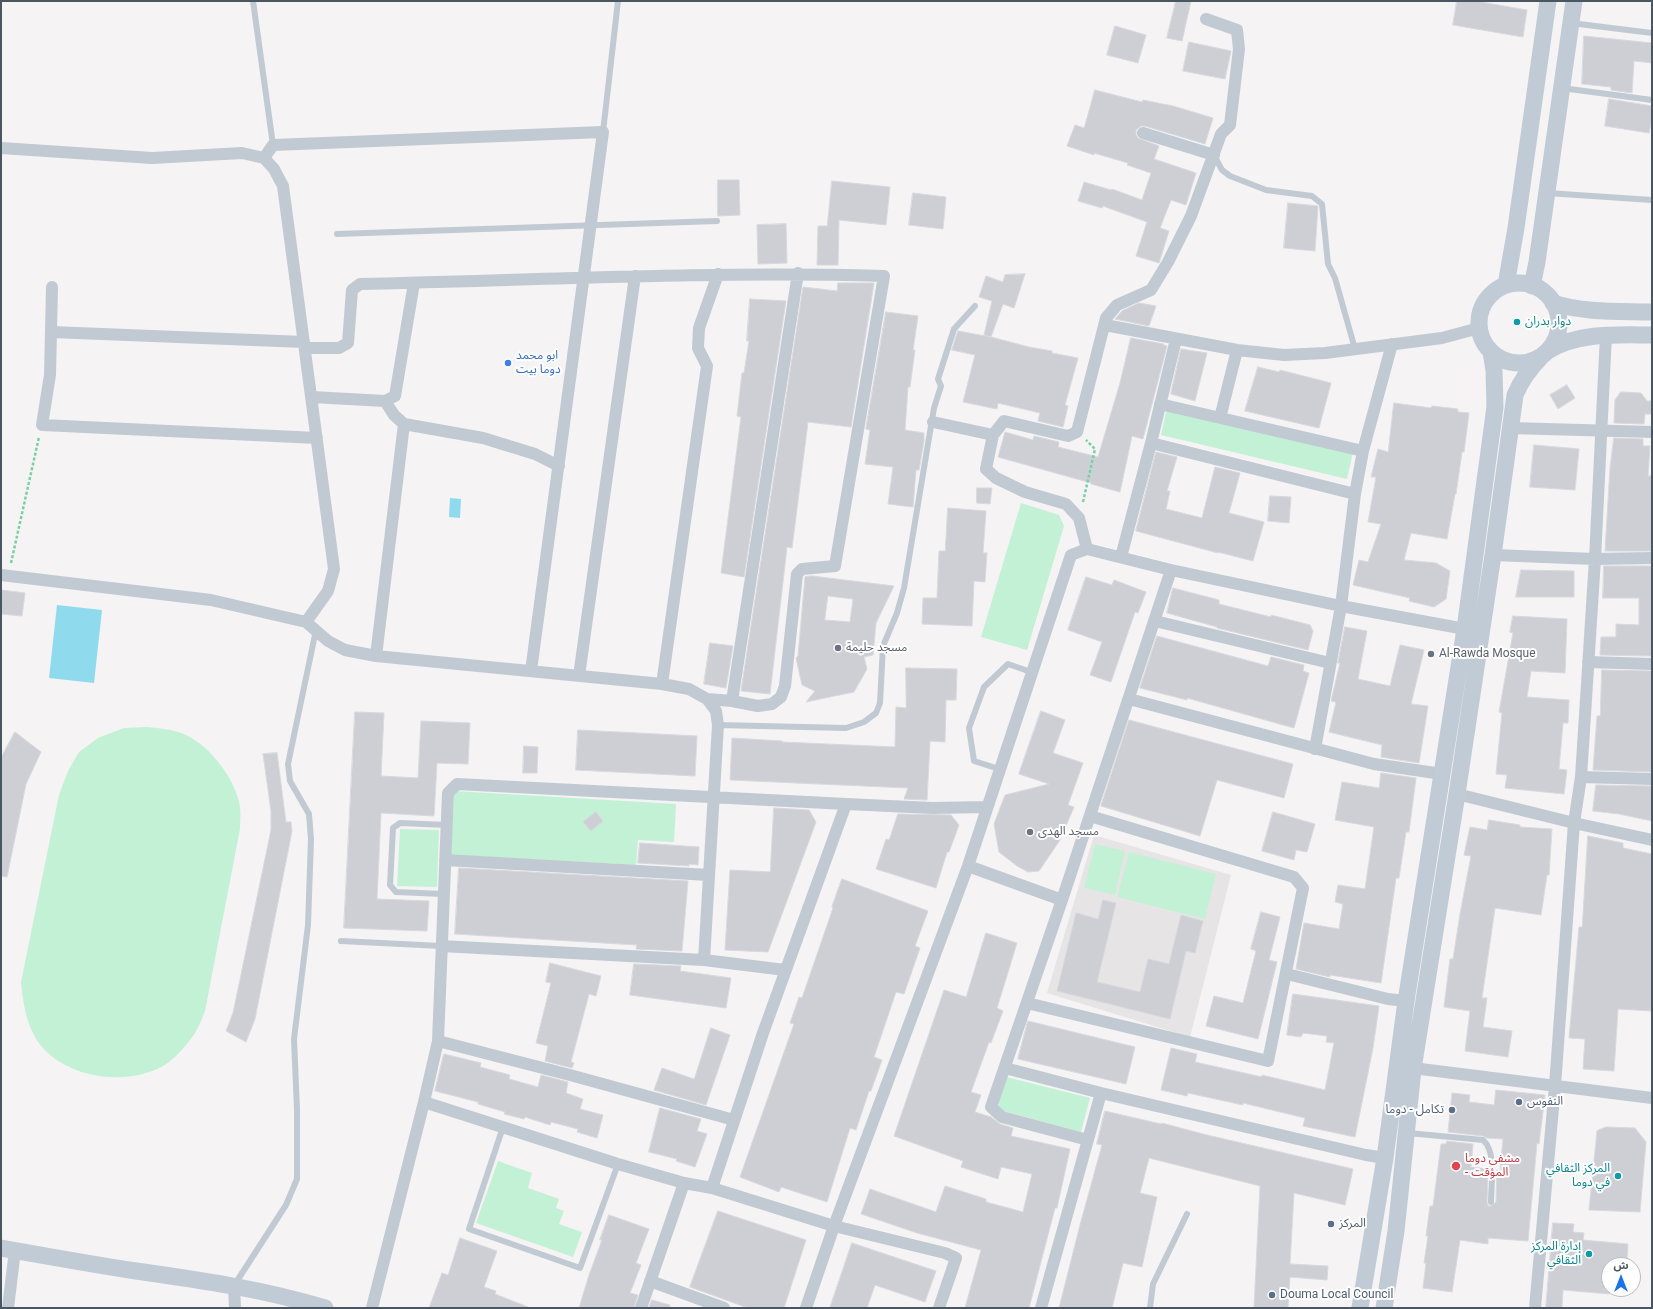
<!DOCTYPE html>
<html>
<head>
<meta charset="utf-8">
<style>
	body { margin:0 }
	#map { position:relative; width:1653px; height:1309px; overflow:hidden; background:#f5f3f3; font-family:Roboto,"Noto Sans Arabic",sans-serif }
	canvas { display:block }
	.frame { position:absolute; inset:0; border:2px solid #4a5661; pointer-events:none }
	.north { position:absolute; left:1601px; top:1257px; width:40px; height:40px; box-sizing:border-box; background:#fff; border:1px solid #b7bbc0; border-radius:50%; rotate:0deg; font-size:11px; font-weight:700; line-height:16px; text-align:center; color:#4a5661 }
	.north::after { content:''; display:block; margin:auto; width:14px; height:18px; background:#1a73e8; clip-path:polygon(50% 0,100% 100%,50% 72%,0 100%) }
</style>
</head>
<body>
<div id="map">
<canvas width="1653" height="1309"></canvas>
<div class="frame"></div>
<div class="north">ش</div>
</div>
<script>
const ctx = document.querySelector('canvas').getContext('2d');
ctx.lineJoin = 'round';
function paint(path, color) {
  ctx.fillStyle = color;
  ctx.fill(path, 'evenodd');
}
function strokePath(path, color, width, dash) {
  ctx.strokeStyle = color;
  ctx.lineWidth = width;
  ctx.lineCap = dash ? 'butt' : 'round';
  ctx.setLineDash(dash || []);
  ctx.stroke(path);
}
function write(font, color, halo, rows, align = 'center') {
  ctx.font = font + ' Roboto,"Noto Sans Arabic",sans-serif';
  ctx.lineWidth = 4;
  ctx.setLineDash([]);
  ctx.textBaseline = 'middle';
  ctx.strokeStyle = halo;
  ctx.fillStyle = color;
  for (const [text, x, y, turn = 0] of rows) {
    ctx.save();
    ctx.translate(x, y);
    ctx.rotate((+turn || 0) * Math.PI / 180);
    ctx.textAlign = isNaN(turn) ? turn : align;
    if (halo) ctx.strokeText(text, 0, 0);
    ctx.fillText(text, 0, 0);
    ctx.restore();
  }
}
const education = new Path2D(`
	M1094,835L1231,875L1190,1037L1047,993Z`);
const green = new Path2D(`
	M1167,408L1353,452L1347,479L1161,435Z
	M1021,503L1059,515L1064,526L1027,650L981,637Z
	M147,727C157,728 168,729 178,732C206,740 236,778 240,807C241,814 240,822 240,829L205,1011C202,1018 200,1025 196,1031C190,1042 174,1060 163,1066C127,1086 70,1079 42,1047C27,1029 23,1004 21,982L59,795L68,771L79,752L98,738L124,728Z
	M454,791L676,804L674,842L638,840L636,865L451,855Z
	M400,829L439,830L437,887L397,886Z
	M1095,844L1125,851L1115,895L1084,888Z
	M1129,852L1216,874L1205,919L1117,897Z
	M1006,1077L1090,1098L1081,1132L1000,1110L998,1100Z
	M498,1161L532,1173L528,1188L559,1199L556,1208L564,1211L559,1224L582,1232L573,1257L476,1223Z`);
const water = new Path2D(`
	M450,498L461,499L460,518L449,517Z
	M57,605L102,610L94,683L49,678Z`);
const building = new Path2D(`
	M1176,1H1191L1182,41L1167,38Z
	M1457,1H1475L1527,10L1523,37L1453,25Z
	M1115,26L1146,35L1138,63L1107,55Z
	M1584,36L1652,43V63L1634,61L1632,93L1611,90V87L1582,84Z
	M1189,42L1231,51L1225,79L1183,71Z
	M1095,90L1142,102L1143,100L1173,106L1213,118L1205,144L1145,126H1141L1136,130V135L1138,138L1159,146L1154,159L1196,173L1186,205L1171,200L1160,228L1169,231L1159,263L1136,256L1147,222L1103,206L1102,208L1078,201L1084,182L1111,190L1112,189L1142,200L1151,173L1127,165L1128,163L1094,153V155L1067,146L1075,125L1084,128Z
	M1609,99L1652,106V118L1649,133L1605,126Z
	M718,180H739L740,215L718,216Z
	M832,181L890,187L886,225L839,220L838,265H817L818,226H827Z
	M913,193L946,197L943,229L909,225Z
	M1288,203L1318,206L1315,251L1284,248Z
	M786,224L787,263L758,264L757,225Z
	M1025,274L1014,308L1003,304L991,337L984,335L992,301L979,297L986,276L1003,282L1005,275Z
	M838,283H874L851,427L808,422L792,548L787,547L770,694L741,691L803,287L837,291Z
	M750,299L786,301L744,577L721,573L741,417L737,416L742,373H744L749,341H747Z
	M1139,303L1156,306L1149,326L1115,319L1122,311Z
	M886,312L918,316L913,350H915L910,387H908L905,430L924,433V441L919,470H916L913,507L888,504L893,467L865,464L870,430L866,429Z
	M958,331L991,337L1029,347L1052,351V353L1078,358L1065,405L1068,406L1063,427L1038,421L1040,413L998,403L997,409L963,402L975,355L952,350Z
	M1131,338L1164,344L1163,345L1167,346L1143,439L1132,436L1120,492L1091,484V483L998,457L1005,432L1033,440L1034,436L1059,442L1058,447L1098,457L1120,383Z
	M1181,349L1207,353L1195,401L1171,394Z
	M1258,367L1279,372L1280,370L1331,383L1319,428L1245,411Z
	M1567,385L1575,398L1558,409L1550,395Z
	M1621,392L1641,393L1647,401H1652V414H1645L1644,424L1614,423L1615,400Z
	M1394,403L1431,408L1432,406L1458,409V412L1469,413L1464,452H1462L1456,494H1455L1447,539L1411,533L1404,560L1436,563L1450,571L1446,599L1434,607L1409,601L1410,598L1353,585L1359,560L1368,562L1381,524L1368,522L1376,477H1371L1378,449L1388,452Z
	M1614,438L1643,439V446H1650L1648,476H1652V551H1605L1610,468Z
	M1534,445L1579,449L1575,490L1530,487Z
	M1156,452L1177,457L1167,491H1170L1166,509L1202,518L1215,467L1240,473L1229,513L1264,522L1253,561L1218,552V553L1136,531Z
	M977,488H992L990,504L977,503Z
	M1270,496L1291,497L1289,523L1268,521Z
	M948,508L986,511L983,553H987L985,582L974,581L972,626L922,624L923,598H937L939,551H945Z
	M1604,566H1652V656L1600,655L1601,637H1616V624L1639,625V598H1603Z
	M1521,570L1574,571V597H1516Z
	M812,576L894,586L876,623L873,655L864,657L867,669L854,692L806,702L815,691L802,685L796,658L798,656L805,577ZM828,596L853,599L850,622L825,620Z
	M1086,577L1112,585L1114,580L1146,592L1138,613L1135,612L1111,682L1090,675L1102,642L1068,630Z
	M1173,588L1219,600V604L1271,617V615L1310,625L1313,631L1308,650L1217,628V627L1167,613Z
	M1,590L25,593L22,616L1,614Z
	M1513,616L1567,619L1565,673L1531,671L1527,697L1569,700L1568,723H1563L1559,769L1567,770L1564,794L1505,788L1507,775L1496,774L1502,713L1499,712L1513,633L1510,632Z
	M1345,627L1367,631L1358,679L1390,686L1400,645L1424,650L1411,704L1428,706L1419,763L1381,757L1382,745L1329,732L1336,702L1331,701L1340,663H1338Z
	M1157,636L1268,666L1271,657L1304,665L1303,671L1309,673L1294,728L1187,698V700L1140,688Z
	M710,643L733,646L726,688L704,684Z
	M906,668L957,669L956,700H946L945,742L930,741L927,800L904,799L908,788L730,780L732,738L782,741V742L895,747L896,707L906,708Z
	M1602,670L1652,671V772L1593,770L1597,716H1600Z
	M1041,711L1065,720L1053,753L1083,763L1068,805L1074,807L1060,840L1039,871L1028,872L1017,866L999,852L994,824L1005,795L1049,784L1019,774Z
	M355,712L384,713L381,776L418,778L421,721L470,723L468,764L437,763L434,816L381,813L377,899L429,901L427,931L344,928Z
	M1129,720L1293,764L1284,798L1217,780L1200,836L1101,806Z
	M578,730L697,736L695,776L576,770Z
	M15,732L41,752L26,784L7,877L1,876V758Z
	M524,746L538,747L537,773H523Z
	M277,753L286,822H291L292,831L255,1019L246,1042L226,1031L233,1013L271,830V811L263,754Z
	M1381,773L1416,778L1409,832H1406L1399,878H1396L1381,983L1330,975V977L1296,969L1304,923L1339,929L1343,904L1335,902L1338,885L1365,889L1374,827L1335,820L1342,782L1379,788Z
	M1596,785L1652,786V821L1619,814L1593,811Z
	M774,808L809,810L816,822L768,952L725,950L730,870L770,872Z
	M596,812L603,821L591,831L583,822Z
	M1273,812L1315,824L1307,852L1296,850L1294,860L1262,851Z
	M898,814L951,815L959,825L949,852H947L936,888L876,869L886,839L889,840Z
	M1489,820L1520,825V827L1552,829L1549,875H1547L1541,915L1495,908L1482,998H1487L1483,1027L1512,1031L1508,1057L1465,1051L1470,1011L1444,1007L1450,959H1453L1460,914L1471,856L1464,855L1470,827L1487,830Z
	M1588,836L1623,843V848L1652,854V1011L1618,1009L1614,1071L1583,1069L1585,1039L1569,1038L1579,927H1582Z
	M640,843L699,847L698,865L689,864V866L638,863Z
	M459,868L688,881L682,951L636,949L637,945L455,934Z
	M842,879L928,911L915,946L920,948L904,994L896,992L874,1057L882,1060L871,1091H869L856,1130L850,1128L827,1202L781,1187L779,1192L740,1177L794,1024L790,1023L799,997L802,998L833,908L832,907Z
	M1103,900L1116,903L1097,982L1140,992L1148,959L1169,964L1181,915L1203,921L1195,953L1186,951L1170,1019L1057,991L1076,913L1098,919Z
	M1261,912L1280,917L1269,960L1277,962L1258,1039L1206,1026L1214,996L1243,1003L1256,951L1251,949Z
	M986,933L1017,943L997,1008L1003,1011L991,1043L989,1042L971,1092L981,1095L975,1112L991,1117L1000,1124L1013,1128L1011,1136L1070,1149L1057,1208H1055L1029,1308H965L981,1250L917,1233L861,1214L870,1189L936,1212L945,1186L986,1199V1202L1023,1212L1032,1174L1001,1167L998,1179L961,1167L963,1161L894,1136L944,990L966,997Z
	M550,963L601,976L596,996L589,994L571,1062L574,1063L572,1068L545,1061L548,1046L536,1043L551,983L546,982Z
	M634,964L681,966L680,971L731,978L726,1008L630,995Z
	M1293,994L1379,1006L1373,1048L1355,1137L1303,1126L1305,1118L1243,1103V1105L1188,1093L1187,1096L1161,1090L1171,1048L1197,1054L1195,1062L1262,1077V1075L1325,1090L1334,1043L1326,1042L1327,1036L1303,1033L1301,1037L1287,1035Z
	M1028,1021L1135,1047L1126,1084L1018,1059Z
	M711,1028L730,1035L706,1105L654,1090L662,1068L694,1079Z
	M444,1054L481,1063L480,1067L510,1075L509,1079L538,1087L541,1075L568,1082L566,1093L583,1099L580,1109L603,1115L597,1138L577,1132L578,1129L551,1122L550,1125L525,1117L524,1119L504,1114L505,1112L478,1104V1102L435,1091Z
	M1496,1090L1545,1095L1539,1144L1537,1143L1528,1241L1488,1238V1244L1460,1240L1452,1292L1423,1288L1426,1263H1424L1428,1236H1426L1430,1206H1433L1441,1144H1446L1447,1141L1473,1144L1471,1167L1488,1169L1487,1202L1488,1206H1491L1496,1202L1497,1170L1500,1171L1503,1139L1487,1138L1483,1136L1448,1132L1452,1093L1470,1095L1469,1102L1494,1105Z
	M660,1108L701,1119L697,1131L707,1134L695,1167L676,1161L677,1159L649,1152Z
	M1105,1111L1161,1124L1162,1123L1203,1134L1353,1169L1345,1205L1294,1193L1290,1264L1328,1266L1327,1280L1290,1277L1288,1308H1254L1260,1186L1149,1158L1140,1193L1157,1197L1142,1267L1123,1263L1112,1308H1059L1080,1225L1102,1145L1097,1144Z
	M1606,1127L1635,1128L1646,1142L1640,1212L1589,1210L1597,1131Z
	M718,1211L806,1240L784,1308H748L690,1287Z
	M609,1215L649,1229L636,1263L641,1265L630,1293L638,1295L634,1308H579L589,1275L602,1240H600Z
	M1553,1223L1574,1224L1573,1232L1584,1233L1583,1240L1628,1244L1627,1265H1609V1294L1563,1290L1562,1308H1546Z
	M460,1238L497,1251L484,1287L496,1291L495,1294L528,1307V1308H429L442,1273L448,1275Z
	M852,1243L936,1271L925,1302L875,1285L867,1308H830Z
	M652,1300L670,1305L669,1308H649Z`);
const path = new Path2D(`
	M1083,502L1095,449L1086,440
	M11,563L39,437`);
const lane = new Path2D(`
	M253,1L273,145
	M1571,23L1652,33
	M1562,88L1652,100
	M603,132L618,1
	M1214,155L1222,170L1230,176L1266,190L1312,196L1322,204L1328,264L1335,278L1355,349
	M1547,193L1652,200
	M337,234L717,221
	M718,725L846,728L864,722L876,713L880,703L883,646L897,613L904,588L934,408L941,386L938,379L954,329L975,306
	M999,769L974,761L969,728L984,687L1008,664L1031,672
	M443,894L396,892L390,885L393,828L400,823L447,825
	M341,941L441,946
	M503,1127L469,1229L580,1268L618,1164
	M1408,1133L1483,1140C1497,1152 1491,1184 1491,1202
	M235,1284L286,1205L297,1179V1109L294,1039L308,925L311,839L309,814L290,781L288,764L316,630
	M1150,1308L1153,1284L1187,1214`);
const street = new Path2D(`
	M1143,133L1214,155
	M1,148L152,158L242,153L264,158L273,145L603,132L531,671
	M264,158L274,169L283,186L334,569L328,591L306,622
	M52,287L50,375L42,425L317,438
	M1105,325L1237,350L1284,355L1325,353L1442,338L1479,328
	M51,332L304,342
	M312,397L385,401L395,396L414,283
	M385,401L394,415L404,424L483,438L535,454L559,466
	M1220,418L1237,350
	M933,422L993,435
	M1510,428L1652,432
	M1151,443L1355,494L1363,451L1160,404
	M1363,451L1392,344
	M1087,549L1079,518L1066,504L1025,492L996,478L986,469L993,435L1004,421L1068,436L1077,432L1106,318L1117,305L1151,290L1168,262L1191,216L1221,134L1230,125L1239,49L1237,30L1206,19
	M1493,555L1595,559L1652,558
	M1121,557L1151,443L1176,339
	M1,575L211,600L306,622L328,641L345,650L376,656L662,684L689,689L707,699L732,701L758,706L772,704L781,697L785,686L797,574L802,569L835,566L884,276C709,271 535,280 360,284L352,290L348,343L339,348H305
	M1155,621L1330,663
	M376,656L404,424
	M1588,662L1652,664
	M579,676L635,276
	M662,684L707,366L698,348L699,328L718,274
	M1129,699L1374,764L1442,774
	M732,701L798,273
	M1315,749L1341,606L1355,494
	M1581,777L1652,779
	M1457,794L1574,823L1652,840
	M445,860L709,875
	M968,866L1062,900
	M441,946L704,960L785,970
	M704,960L718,725L716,711L707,699
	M1287,974L1388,999L1406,1001
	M1027,1003L1268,1061L1303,888L1294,877L1090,816
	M438,1041L570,1075L734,1120
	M1405,1067L1652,1098
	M1005,1068L1101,1093L1366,1155L1385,1158
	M1088,1140L1002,1117L991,1107L1062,900L1171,570
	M712,1188L763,1033L846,804
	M650,1281L724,1308
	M234,1285L235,1308
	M8,1308L15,1250
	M372,1308L424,1102
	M641,1308L684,1183
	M806,1308L834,1226L968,866L1071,555L1087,549L1171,570L1341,606L1465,629
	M939,1308L956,1258L945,1253L834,1226L712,1188L684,1183L618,1164L424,1102L438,1041L448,793L457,784L846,804L933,808L986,807
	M1041,1308L1101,1093
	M1535,1308L1555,1086L1574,823L1581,777L1595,559L1606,335`);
const secondary = new Path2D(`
	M1479 323a40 40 0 1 1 80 0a40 40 0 1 1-80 0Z
	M1506,285L1516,228L1548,1
	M1532,286L1537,262L1574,1
	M1553,303C1585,313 1619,311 1652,312
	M1548,351C1577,332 1618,335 1652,335
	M1,1248C46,1256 91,1264 136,1271C200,1280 263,1289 325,1308
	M1360,1308L1385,1158L1406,1001L1465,629L1495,407L1494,370L1491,352
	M1384,1308L1396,1231L1413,1069L1457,794L1493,555L1515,395C1521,381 1530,368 1541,357`);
const markers = [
	[1517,322,4,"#0f9aa8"],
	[508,363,4,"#3f7fe0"],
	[838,648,4,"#6b7280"],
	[1431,654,4,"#6b7280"],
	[1030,832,4,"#6b7280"],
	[1519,1102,4,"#5c6f8a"],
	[1452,1110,4,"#5c6f8a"],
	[1456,1166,5,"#e0444e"],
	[1618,1176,4,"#0f9aa8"],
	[1331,1224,4,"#5c6f8a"],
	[1589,1254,4,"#0f9aa8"],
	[1272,1295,4,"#5c6f8a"]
];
const cultureNames = [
	["دوار بدران",1525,322,"left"],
	["المركز الثقافي",1610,1169],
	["في دوما",1610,1183],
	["إدارة المركز",1581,1247],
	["الثقافي",1581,1261]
];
const shopNames = [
	["ابو محمد",516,356],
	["دوما بيت",516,370]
];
const worshipNames = [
	["مسجد حليمة",846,648],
	["Al-Rawda Mosque",1439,654],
	["مسجد الهدى",1038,832]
];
const serviceNames = [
	["النفوس",1527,1102],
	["تكامل - دوما",1444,1110,"right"],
	["المركز",1339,1224],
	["Douma Local Council",1280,1295]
];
const healthNames = [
	["مشفى دوما",1465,1159],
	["- المؤقت",1465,1173]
];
paint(education, '#e6e4e5');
paint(green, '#c3f1d5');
paint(water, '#90daee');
paint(building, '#cdcfd5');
strokePath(building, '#d7d9de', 1);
strokePath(path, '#7ad0a6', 2.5, [3, 2]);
strokePath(lane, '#c1cad2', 6);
strokePath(street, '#c1cad2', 12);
strokePath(secondary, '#c1cbd6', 17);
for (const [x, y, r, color] of markers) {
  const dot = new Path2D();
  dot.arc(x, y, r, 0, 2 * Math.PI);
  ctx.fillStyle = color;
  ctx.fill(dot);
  strokePath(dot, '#fff', 1.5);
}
write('12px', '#0d838f', '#fff', cultureNames, 'right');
write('12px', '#366cbe', '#fff', shopNames, 'left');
write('12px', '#5b616d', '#fff', worshipNames, 'left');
write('12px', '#4e5e75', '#fff', serviceNames, 'left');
write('12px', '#be3a42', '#fff', healthNames, 'left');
</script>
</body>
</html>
